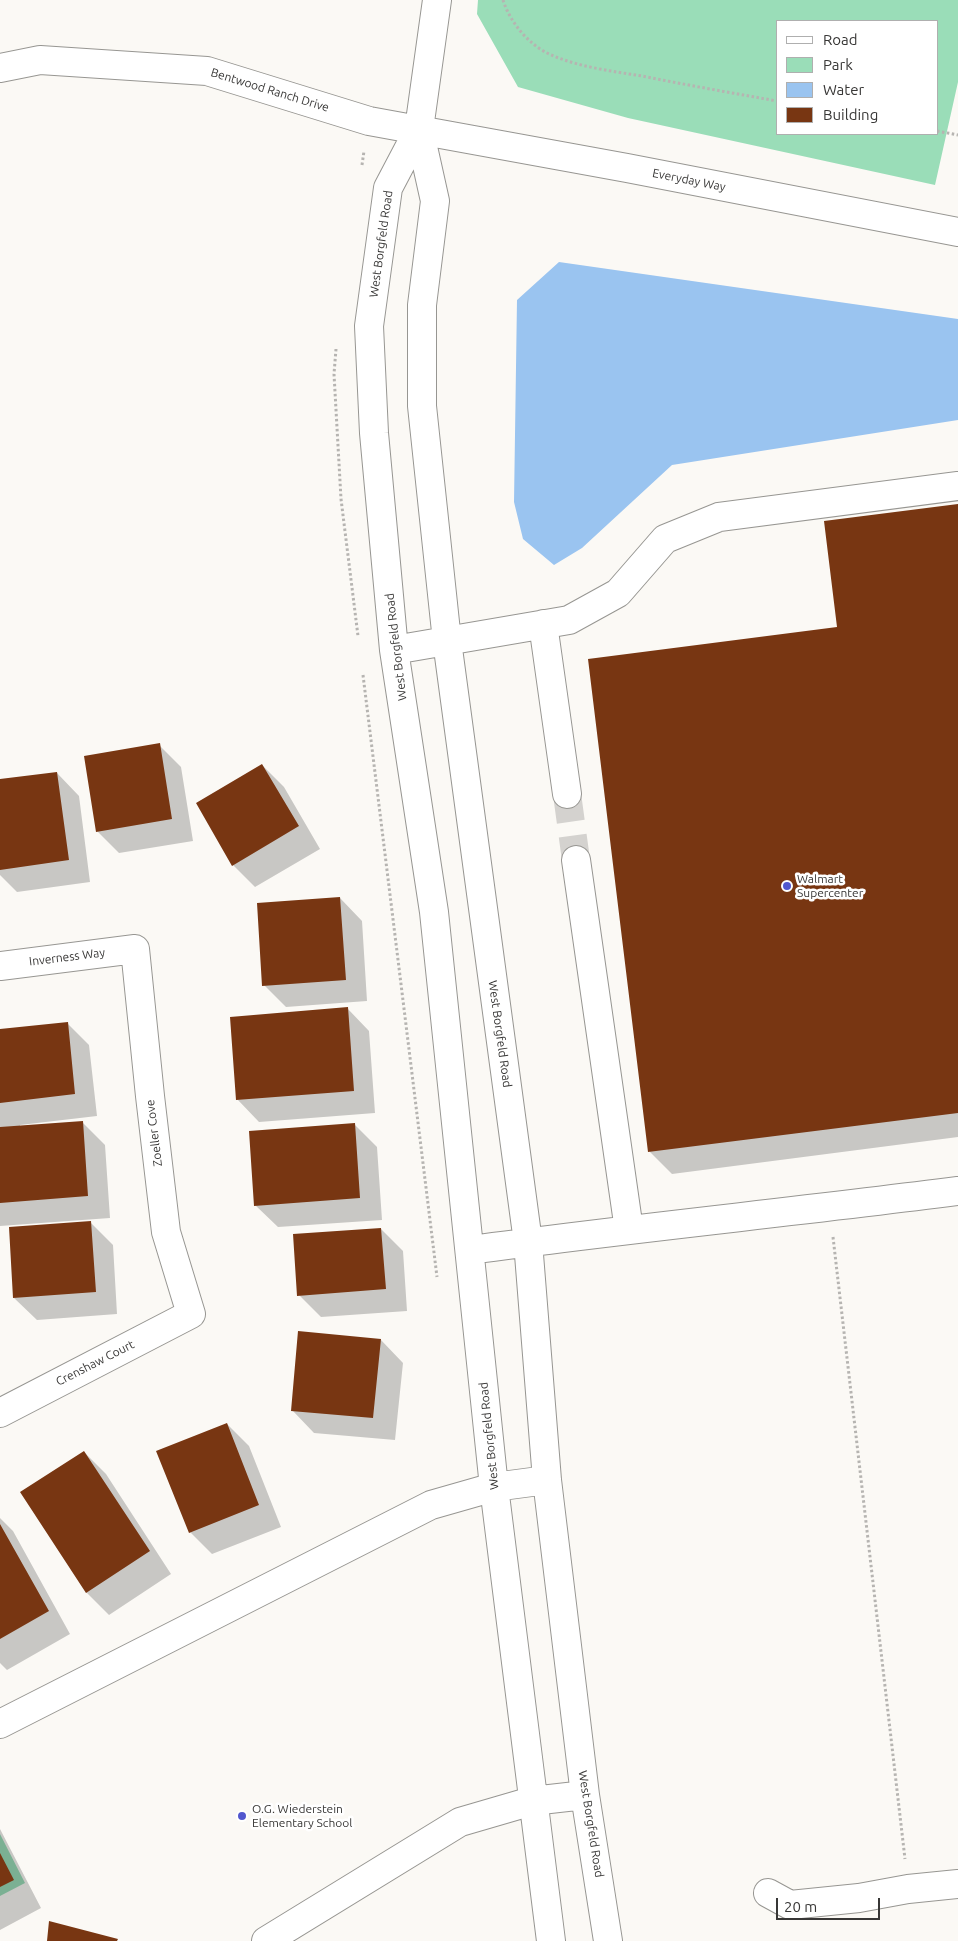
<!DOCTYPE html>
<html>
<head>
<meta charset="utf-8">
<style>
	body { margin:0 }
	#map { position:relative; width:958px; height:1941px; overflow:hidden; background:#fbf9f5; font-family:Ubuntu,sans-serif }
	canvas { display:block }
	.legend { position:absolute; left:776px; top:20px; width:162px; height:115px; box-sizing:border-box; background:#fff; border:1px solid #afafaf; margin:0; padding:6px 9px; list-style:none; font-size:15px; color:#383736 }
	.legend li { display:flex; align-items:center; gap:10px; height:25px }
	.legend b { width:25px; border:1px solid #afafaf }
	.scale { position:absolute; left:776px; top:1898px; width:104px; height:22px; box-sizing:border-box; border:2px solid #383736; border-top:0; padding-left:6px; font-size:15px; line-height:18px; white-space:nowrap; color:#383736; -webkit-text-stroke:4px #fff; paint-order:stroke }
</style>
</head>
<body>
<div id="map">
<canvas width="958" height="1941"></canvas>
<ul class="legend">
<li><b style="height:6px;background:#fff"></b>Road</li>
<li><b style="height:14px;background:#9addb8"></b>Park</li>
<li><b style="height:14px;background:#9ac4f0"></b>Water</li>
<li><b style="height:14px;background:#783612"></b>Building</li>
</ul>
<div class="scale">20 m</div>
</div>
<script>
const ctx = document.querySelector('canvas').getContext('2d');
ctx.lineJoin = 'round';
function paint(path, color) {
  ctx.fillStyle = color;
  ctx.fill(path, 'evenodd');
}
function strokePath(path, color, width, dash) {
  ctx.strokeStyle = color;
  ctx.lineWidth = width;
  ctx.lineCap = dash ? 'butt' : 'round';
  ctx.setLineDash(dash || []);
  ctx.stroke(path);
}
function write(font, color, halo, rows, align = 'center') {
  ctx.font = font + ' Ubuntu,sans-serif';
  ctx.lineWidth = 5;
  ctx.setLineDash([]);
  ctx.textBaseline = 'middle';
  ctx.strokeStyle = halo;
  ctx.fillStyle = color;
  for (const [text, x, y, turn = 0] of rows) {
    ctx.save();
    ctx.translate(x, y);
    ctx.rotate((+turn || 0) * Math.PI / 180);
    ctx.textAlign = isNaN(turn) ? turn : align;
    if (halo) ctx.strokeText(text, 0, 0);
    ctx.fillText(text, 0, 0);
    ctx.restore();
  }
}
const green = new Path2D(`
	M478,0H958V82L935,185L628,118L518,87L477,14ZM937,21V134H777V21Z
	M0,1834L25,1883L0,1896Z`);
const water = new Path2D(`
	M559,262L958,319V420L672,465L582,548L554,565L523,539L514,502L517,300Z`);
const shadow = new Path2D(`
	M958,505V1137L672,1174L650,1152L589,660L839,628Z
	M159,745L181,767L193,841L119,853L97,831Z
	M262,765L284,787L320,849L255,887L233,865Z
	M57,773L79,796L90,882L17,892L0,875V781Z
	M340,898L362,921L367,1001L286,1007L264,985Z
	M347,1008L369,1031L375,1113L259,1122L237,1099Z
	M67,1023L89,1045L97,1116L20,1125V1127L82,1122L105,1145L110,1218L0,1226V1030Z
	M355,1125L377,1147L382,1220L278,1227L255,1205Z
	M90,1222L113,1245L117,1314L37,1320L14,1298Z
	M381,1229L403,1251L407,1311L321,1317L299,1295Z
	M381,1340L403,1363L395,1440L314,1433L292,1410Z
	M227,1424L249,1446L281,1527L212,1554L190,1532Z
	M84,1452L106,1474L171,1574L109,1615L87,1593L22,1492Z
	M0,1518L13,1531L70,1634L7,1670L0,1663Z
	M0,1829L41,1908L0,1930Z`);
const building = new Path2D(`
	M958,504V1113L648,1152L588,659L837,627L824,521Z
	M160,743L172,819L96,832L84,756Z
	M262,764L299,826L232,866L196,803Z
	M57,772L69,860L0,870V779Z
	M340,897L346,980L262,986L257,903Z
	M348,1007L354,1091L236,1100L230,1017Z
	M68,1022L75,1094L0,1103V1029Z
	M83,1121L88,1196L0,1203V1127Z
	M355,1123L360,1198L254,1206L249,1131Z
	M91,1221L96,1292L13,1298L9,1227Z
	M381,1228L386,1289L297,1296L293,1234Z
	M298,1331L381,1339L373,1418L291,1411Z
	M227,1423L259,1505L189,1533L156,1451Z
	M84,1451L150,1551L86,1593L20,1492Z
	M0,1524L49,1611L0,1639Z
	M0,1853L14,1880L0,1887Z
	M49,1921L118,1939L117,1941H47Z`);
const minorTunnel = new Path2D(`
	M567,794L576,860`);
const path = new Path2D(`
	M503,0C510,22 528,44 549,54C578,67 611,71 642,76C687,85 732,93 777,101
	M937,131L958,135
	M362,165L364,151
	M336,349L334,374L341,499L358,636
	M363,675L437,1277
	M833,1237L905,1859`);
const minor = new Path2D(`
	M437,0L419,129L435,201L422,305V406L447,641L528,1242L547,1480L585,1795L608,1941
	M0,68L40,60L207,71L369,121L627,168L958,232
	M419,129L388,188L369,326L374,433L394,650L434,912L494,1487L551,1941
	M543,624L567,794
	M394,650L569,620L618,593L665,539L719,517L958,486
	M576,860L629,1230
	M0,966L135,949L150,1096L166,1232L191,1314L0,1413
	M470,1250C632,1228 795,1212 958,1191
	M0,1724L431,1505L494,1487L547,1480
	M768,1893L790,1905L859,1898L908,1889L958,1884
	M266,1941L460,1822L532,1801L585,1795`);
const markers = [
	[787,886,5,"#5157ce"],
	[242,1816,5,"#5157ce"]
];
const streetNames = [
	["Bentwood Ranch Drive",270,90,17],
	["Everyday Way",689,180,11],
	["West Borgfeld Road",381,244,-82],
	["West Borgfeld Road",396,647,-97],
	["Inverness Way",67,957,-7],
	["West Borgfeld Road",500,1034,82],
	["Zoeller Cove",154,1133,-97],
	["Crenshaw Court",95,1363,-27],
	["West Borgfeld Road",489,1436,-96],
	["West Borgfeld Road",591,1824,81]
];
const poiNames = [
	["Walmart",797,879],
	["Supercenter",797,893],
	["O.G. Wiederstein",252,1809],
	["Elementary School",252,1823]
];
paint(green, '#9addb8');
paint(water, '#9ac4f0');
paint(shadow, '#0003');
paint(building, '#783612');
strokePath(minorTunnel, '#d4d2cf', 28, [28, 14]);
strokePath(minor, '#979692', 30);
strokePath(path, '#b6b4b1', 3, [2.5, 2.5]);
strokePath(minor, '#fff', 28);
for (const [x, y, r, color] of markers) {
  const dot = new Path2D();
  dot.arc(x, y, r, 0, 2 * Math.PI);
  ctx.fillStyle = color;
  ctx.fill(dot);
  strokePath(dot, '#fff', 2);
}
write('12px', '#383736', '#fff', streetNames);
write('12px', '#383736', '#fff', poiNames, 'left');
</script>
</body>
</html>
